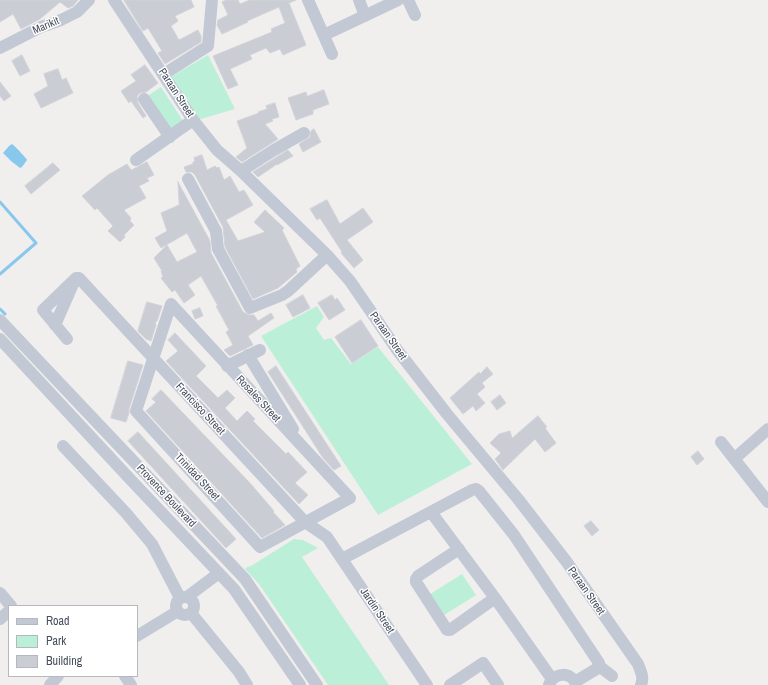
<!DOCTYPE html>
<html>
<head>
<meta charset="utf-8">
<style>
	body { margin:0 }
	#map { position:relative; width:768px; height:685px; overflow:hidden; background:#f1efee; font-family:"Archivo Narrow",sans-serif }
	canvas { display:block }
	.legend { position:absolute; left:8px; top:605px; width:130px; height:72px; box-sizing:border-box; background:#fff; border:1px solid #b5b8be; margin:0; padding:5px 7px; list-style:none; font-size:12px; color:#464e5c }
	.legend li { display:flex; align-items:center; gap:8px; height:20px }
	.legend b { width:20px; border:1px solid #b5b8be }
</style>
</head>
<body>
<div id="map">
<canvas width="768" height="685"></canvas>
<ul class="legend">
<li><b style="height:5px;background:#c2c8d4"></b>Road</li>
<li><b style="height:11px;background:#bcefd8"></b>Park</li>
<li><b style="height:11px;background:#cacdd4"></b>Building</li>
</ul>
</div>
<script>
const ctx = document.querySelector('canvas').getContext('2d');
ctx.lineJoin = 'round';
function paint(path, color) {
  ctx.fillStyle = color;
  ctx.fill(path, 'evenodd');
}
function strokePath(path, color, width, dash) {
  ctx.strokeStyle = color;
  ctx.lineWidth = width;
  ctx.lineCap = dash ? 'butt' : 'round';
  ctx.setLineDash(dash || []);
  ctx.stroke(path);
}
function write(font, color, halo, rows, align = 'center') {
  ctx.font = font + ' "Archivo Narrow",sans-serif';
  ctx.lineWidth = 3;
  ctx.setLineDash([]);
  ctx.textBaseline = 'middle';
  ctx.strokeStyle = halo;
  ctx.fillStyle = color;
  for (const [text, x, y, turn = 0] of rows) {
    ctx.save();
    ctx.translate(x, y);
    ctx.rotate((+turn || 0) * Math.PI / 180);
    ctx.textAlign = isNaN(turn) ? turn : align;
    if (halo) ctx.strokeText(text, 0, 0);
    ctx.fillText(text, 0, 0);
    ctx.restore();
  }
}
const green = new Path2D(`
	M208,55L235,109L194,121L167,79Z
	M161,87L183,121L169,131L146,97Z
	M317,306L324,317L316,328L324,340L331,338L351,364L378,347L472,464L378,515L261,336Z
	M294,539L303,540L318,548L302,557L389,685H328L259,584L245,569L247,567L251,566Z
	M462,574L476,595L441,617L427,596Z`);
const water = new Path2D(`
	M12,144C14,145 27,159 27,160L22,167L20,168L11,161L3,153L9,146Z`);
const stream = new Path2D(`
	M0,202L36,243L0,274
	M0,309L5,314`);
const building = new Path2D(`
	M0,0H78L73,6L68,8L60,2L40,19L21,29L13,14L0,22Z
	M124,0H191L194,7L175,16L178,21L171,26L179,40L198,30L201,36V42L165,64L158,53L162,51L148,28L143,31Z
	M227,0H238L240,4L250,0H296L289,3L306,45L283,55L280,49L270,53L266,48L250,55L252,59L230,69L238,85L228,89L213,56L272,32L271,29L285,23L279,7L247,21L248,22L222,34L217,25L218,20L228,15L222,2Z
	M22,55L30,71L20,76L12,61Z
	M145,65L158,83L146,92L140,93L137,96L138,103L146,116L143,118L131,101L129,103L121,91L136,81L131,75Z
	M58,69L62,80L66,78L73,93L41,108L34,94L48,86L44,74Z
	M0,82L11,96L4,101L0,96Z
	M324,90L329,104L313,110V114L296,120L288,98L306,92L307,96Z
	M275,103L279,117L272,119L273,121L265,124L278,139L242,162L236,157L247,148L237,121L259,113L258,112L267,109L266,106Z
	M314,129L321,142L303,152L299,144L310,137L311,131Z
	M288,150L293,156L277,165V164L258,177L253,172Z
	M202,155L207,170L215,166L217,168L219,167L224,180L230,176L239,192L244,190L253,205L226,220L238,241L265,232L254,222L265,210L284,228L282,230L300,266L296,269L297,272L278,288L253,299L225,247L223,227L195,175L192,172H186L184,167L193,164V162L195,161L194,158Z
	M147,162L154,175L147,178L149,181L139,186L146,198L124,210L131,218L130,221L134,225L124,235L125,237L120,242L108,231L113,226L97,208L95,210L82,196L108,175L127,164L131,170Z
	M53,163L60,170L31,194L25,186Z
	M178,182L210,241L211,253L243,312L249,315H254L258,321L271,313L274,318L248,336L253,345L230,356L224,350L233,345L226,332L229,330L216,306H218L201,276L188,285L195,295L184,303L175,290L172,292L161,278L163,277L161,271H162L154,258L167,245L177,262L197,252L187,233L161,248L155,238L167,231L161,213L179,205Z
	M327,200L340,224L363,208L373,222L347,240L363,260L354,268L341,253L342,252L320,218L317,220L310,209Z
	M303,295L310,308L293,317L286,305Z
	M332,295L335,300L337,298L345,310L329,320L318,303Z
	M147,302L162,306L157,321L155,323L156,325L151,341L146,339L138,331Z
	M200,308L203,316L195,319L192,311Z
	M361,320L378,346L352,363L335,337Z
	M175,333L206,366L196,376L218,398L227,390L235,398L225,408L237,421L247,411L255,419L253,421L286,454L288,452L307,472L295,483L308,495L299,504L166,361L178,351L168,340Z
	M128,361L143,365L129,409V413L126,422L111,418Z
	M276,366L341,466L334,470L323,458L268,372Z
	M487,367L493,374L482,383L485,387L477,394L485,403L476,411L473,406L463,414L450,398L479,372L480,374Z
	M161,390L250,483L274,511L273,512L285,525L262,538L146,411L156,402L152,399Z
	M500,395L506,403L497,410L491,402Z
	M538,416L547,427L545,428L556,443L545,452L535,439L503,470L495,459L501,453L490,443L499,434L510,431L512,438Z
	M138,432L236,539L226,548L128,441Z
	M698,451L704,459L697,465L691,457Z
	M591,521L599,530L592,536L584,526Z`);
const minor = new Path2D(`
	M114,0L193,120L217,150L241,171L327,255L350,281L398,351L447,414L518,499L566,561L638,664C641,672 644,677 641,685
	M308,0L332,54
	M359,0L365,16
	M408,0L415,15
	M324,35L398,0
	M0,48L41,27L61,20L77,12L89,0
	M164,74L208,46L212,0
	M144,99L170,137
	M136,160L193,120
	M241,171L274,150L304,133
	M188,179L216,231L218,249L250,308L282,295L288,291L327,255
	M171,304L350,498L260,547L136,411Z
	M0,320L245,579L317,685
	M55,325L73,284
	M0,339L130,479L234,589L300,685
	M67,339L43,310L76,278H79L305,522L327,537L427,685
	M248,355L293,429
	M227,366L260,350
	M721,442L768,502
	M63,446L126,513L152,544L180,598
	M734,459L768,429
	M431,512L495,598L552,679
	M459,549L418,576L416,579V582L447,630H450L495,598
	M342,559L472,490L476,489L479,491L514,535L599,663L598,668L575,682
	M0,593L11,606
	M187,597L219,573
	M176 606a9 9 0 1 1 18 0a9 9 0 1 1-18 0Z
	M191,613L239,672L247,685
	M0,619L9,611
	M137,636L178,611
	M599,666L612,676
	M125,676L131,685
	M50,685L58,676
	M450,685L483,663L498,685
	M549,685C554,672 572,671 576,685`);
const streetNames = [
	["Marikit",46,26,-23],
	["Paraan Street",176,93,57],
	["Paraan Street",388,336,55],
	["Rosales Street",258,399,47],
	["Francisco Street",200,409,47],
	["Trinidad Street",197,477,47],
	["Provence Boulevard",166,496,47],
	["Paraan Street",586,591,55],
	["Jardin Street",377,611,56]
];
paint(green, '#bcefd8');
paint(water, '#89c8ed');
strokePath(stream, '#89c8ed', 3);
paint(building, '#cacdd4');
strokePath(building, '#d2d3da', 1);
strokePath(minor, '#c2c8d4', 12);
write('11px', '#464e5c', '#fff', streetNames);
</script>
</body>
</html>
